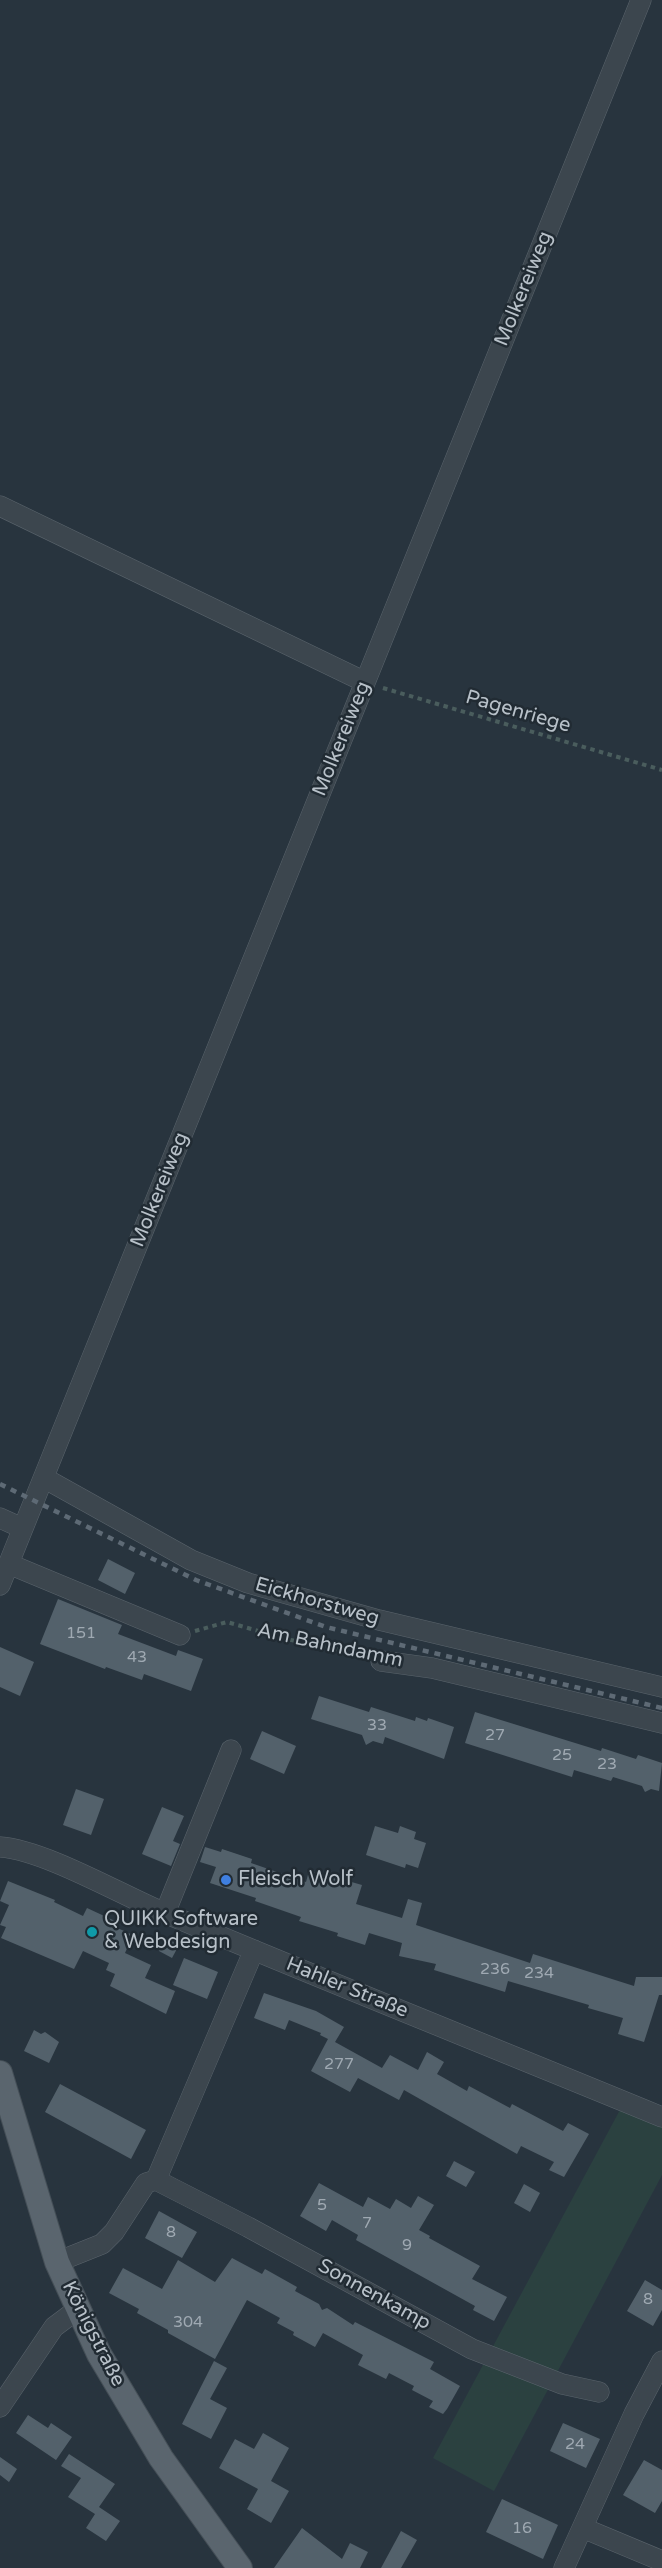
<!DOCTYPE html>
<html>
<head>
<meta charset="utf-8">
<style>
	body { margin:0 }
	canvas { display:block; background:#28343e }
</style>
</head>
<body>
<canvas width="662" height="2568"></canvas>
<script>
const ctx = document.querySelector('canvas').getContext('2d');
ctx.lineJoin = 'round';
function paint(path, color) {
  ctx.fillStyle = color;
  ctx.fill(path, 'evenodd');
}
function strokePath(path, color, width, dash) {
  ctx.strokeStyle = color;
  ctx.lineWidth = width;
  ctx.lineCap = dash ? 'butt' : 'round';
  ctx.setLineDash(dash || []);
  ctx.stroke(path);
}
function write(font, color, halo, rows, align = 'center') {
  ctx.font = font + ' "Varela Round",sans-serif';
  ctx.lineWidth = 5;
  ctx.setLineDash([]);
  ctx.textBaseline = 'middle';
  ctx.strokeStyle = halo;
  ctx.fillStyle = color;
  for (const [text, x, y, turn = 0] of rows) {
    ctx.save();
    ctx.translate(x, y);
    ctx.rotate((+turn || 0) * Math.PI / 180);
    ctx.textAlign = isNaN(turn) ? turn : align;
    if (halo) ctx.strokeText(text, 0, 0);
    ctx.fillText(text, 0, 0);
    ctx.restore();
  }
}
const green = new Path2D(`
	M621,2108L662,2124V2175L494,2491L433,2458Z`);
const building = new Path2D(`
	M108,1559L135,1573L125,1594L98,1580Z
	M58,1599L122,1625L118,1634L176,1656L178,1650L203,1659L191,1691L144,1674L142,1680L106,1667L105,1669L40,1644Z
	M0,1647L34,1662L20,1696L0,1687Z
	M319,1696L369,1712L371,1707L415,1721L416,1717L427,1721L428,1718L454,1727L444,1759L385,1737L383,1744L373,1741L366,1745L362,1735L311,1719Z
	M475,1712L601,1751L602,1748L636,1759L638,1755L662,1763L659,1791L651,1789L645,1792L642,1786L613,1777L611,1781L574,1770L572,1777L465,1743Z
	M262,1731L296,1746L284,1774L250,1759Z
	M76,1789L104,1799L91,1835L63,1825Z
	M162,1807L184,1816L173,1841L180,1844L171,1866L142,1854Z
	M375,1826L398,1833L400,1826L416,1832L414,1839L426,1843L418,1868L406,1864L405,1868L366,1855Z
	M205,1847L221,1852L222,1849L252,1859L251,1863L306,1882L309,1871L327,1876L329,1871L349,1878L348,1881L362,1885L356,1904L402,1918L408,1899L422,1903L416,1925L530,1963L533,1954L634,1986L636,1977H662V1995H659L644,2042L618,2034L623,2018L588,2008L589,2005L508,1981L505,1992L460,1978L434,1970L436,1964L399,1956L402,1943L369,1933L365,1945L337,1936L338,1933L299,1921L301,1917L255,1901L256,1898L210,1883L216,1867L200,1862Z
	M8,1881L55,1900L54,1902L83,1916L87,1908L115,1921L113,1926L133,1935L125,1953L151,1965L145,1978L175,1991L166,2014L110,1986L115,1974L106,1970L109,1963L83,1951L74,1969L1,1938L6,1927L0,1925L9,1905L0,1901Z
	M166,1937L179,1945L172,1958L159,1951Z
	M184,1958L218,1972L207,1999L173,1985Z
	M264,1993L316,2011L344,2027L335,2042L382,2068L390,2055L418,2070L427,2052L444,2062L437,2074L467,2091L469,2086L510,2108L512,2104L563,2131L568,2123L589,2134L564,2177L549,2170L554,2162L521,2146L517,2154L404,2090L399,2100L358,2078L350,2092L311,2071L328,2039L320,2035L321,2033L289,2020L285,2030L254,2018Z
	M34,2030L41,2034L45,2032L59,2042L49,2063L24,2051Z
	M60,2084L146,2130L131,2159L45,2112Z
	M454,2161L475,2172L466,2187L446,2176Z
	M319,2183L363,2207L368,2197L390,2209L396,2199L411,2208L418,2196L434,2205L419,2230L430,2236L429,2238L480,2266L472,2279L507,2297L494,2321L473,2310L475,2306L356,2240L358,2235L332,2220L326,2231L300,2216Z
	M524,2184L540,2193L530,2212L514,2203Z
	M159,2211L197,2232L182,2258L145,2238Z
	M232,2258L262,2274L265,2269L297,2287L295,2291L319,2304L322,2310L327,2308L353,2325L355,2322L434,2362L430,2369L460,2386L447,2409L443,2414L429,2407L433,2401L412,2390L414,2386L389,2373L386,2379L358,2365L363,2355L323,2333L315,2347L293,2335L294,2332L277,2323L280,2318L247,2300L215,2359L168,2333V2330L137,2313L139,2309L109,2293L123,2268L162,2289L178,2260L215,2282Z
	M645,2280L662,2290V2310L653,2326L627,2311Z
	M214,2361L227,2368L210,2399L227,2408L211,2439L182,2424Z
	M28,2415L48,2428L51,2423L72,2437L56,2460L16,2433Z
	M563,2423L600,2439L586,2468L550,2451Z
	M263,2433L289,2448L271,2481L289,2491L271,2523L247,2509L258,2489L219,2468L235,2439L254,2449Z
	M69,2454L115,2484L99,2507L120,2521L106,2541L86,2528L95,2514L68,2497L81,2478L61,2466Z
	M0,2457L17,2469L9,2482L0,2475Z
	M644,2460L662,2470V2501L655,2513L623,2495Z
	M502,2499L558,2525L543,2559L486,2532Z
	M302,2528L342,2559L350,2543L368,2552L360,2568H274Z
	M401,2531L417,2540L401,2568H381Z`);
const path = new Path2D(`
	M383,688L662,770
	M195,1631L227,1622L286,1639L365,1655`);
const minor = new Path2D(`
	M0,506L365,682
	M44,1478L191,1560L248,1583L379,1620L662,1687
	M0,1518L22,1528
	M9,1564L180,1635
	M0,1585L641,0
	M381,1661L432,1668L662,1723
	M0,1847C45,1850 123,1896 167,1914C331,1983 497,2049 662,2117
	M165,1913L231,1750
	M156,2180L254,1950
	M57,2262L102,2244L114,2232L146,2183L156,2180L248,2227L472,2349L562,2384L599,2392
	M0,2407L54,2327L78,2309
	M583,2528L662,2561
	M564,2568L634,2414L662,2361`);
const major = new Path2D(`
	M0,2073L57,2262L99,2354L161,2458L240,2568`);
const rail = new Path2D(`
	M0,1484L196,1580L326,1627L662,1708`);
const markers = [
	[226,1880,6,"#3f7fe0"],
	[92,1932,6,"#0f9aa8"]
];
const numberNames = [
	["151",81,1634],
	["43",137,1658],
	["33",377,1726],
	["27",495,1736],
	["25",562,1756],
	["23",607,1765],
	["236",495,1970],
	["234",539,1974],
	["277",339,2065],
	["5",322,2206],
	["7",367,2224],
	["8",171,2233],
	["9",407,2246],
	["8",648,2300],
	["304",188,2323],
	["24",575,2445],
	["16",522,2529]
];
const streetNames = [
	["Molkereiweg",524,289,-68],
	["Pagenriege",518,712,16],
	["Molkereiweg",342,739,-68],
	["Molkereiweg",160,1190,-68],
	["Eickhorstweg",317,1602,16],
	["Am Bahndamm",330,1646,12],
	["Hahler Straße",347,1988,22],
	["Sonnenkamp",374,2295,29],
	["Königstraße",93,2334,63]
];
const poiNames = [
	["Fleisch Wolf",238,1880],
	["QUIKK Software",104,1920],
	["& Webdesign",104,1943]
];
paint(green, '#2b4140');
paint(building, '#53616b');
strokePath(minor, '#5a646c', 21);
strokePath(major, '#454f57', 26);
strokePath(path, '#4a5d5d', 4, [4.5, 4.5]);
strokePath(minor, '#3c464e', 20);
strokePath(major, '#5a656e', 24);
strokePath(rail, '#5e6a75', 4.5, [6, 6]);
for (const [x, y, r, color] of markers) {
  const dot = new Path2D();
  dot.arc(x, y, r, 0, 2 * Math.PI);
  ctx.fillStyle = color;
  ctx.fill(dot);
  strokePath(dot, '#212b33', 2);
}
write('16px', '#9fa9b2', null, numberNames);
write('20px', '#b8c1c9', '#212b33', streetNames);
write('20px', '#b8c1c9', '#212b33', poiNames, 'left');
</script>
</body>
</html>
